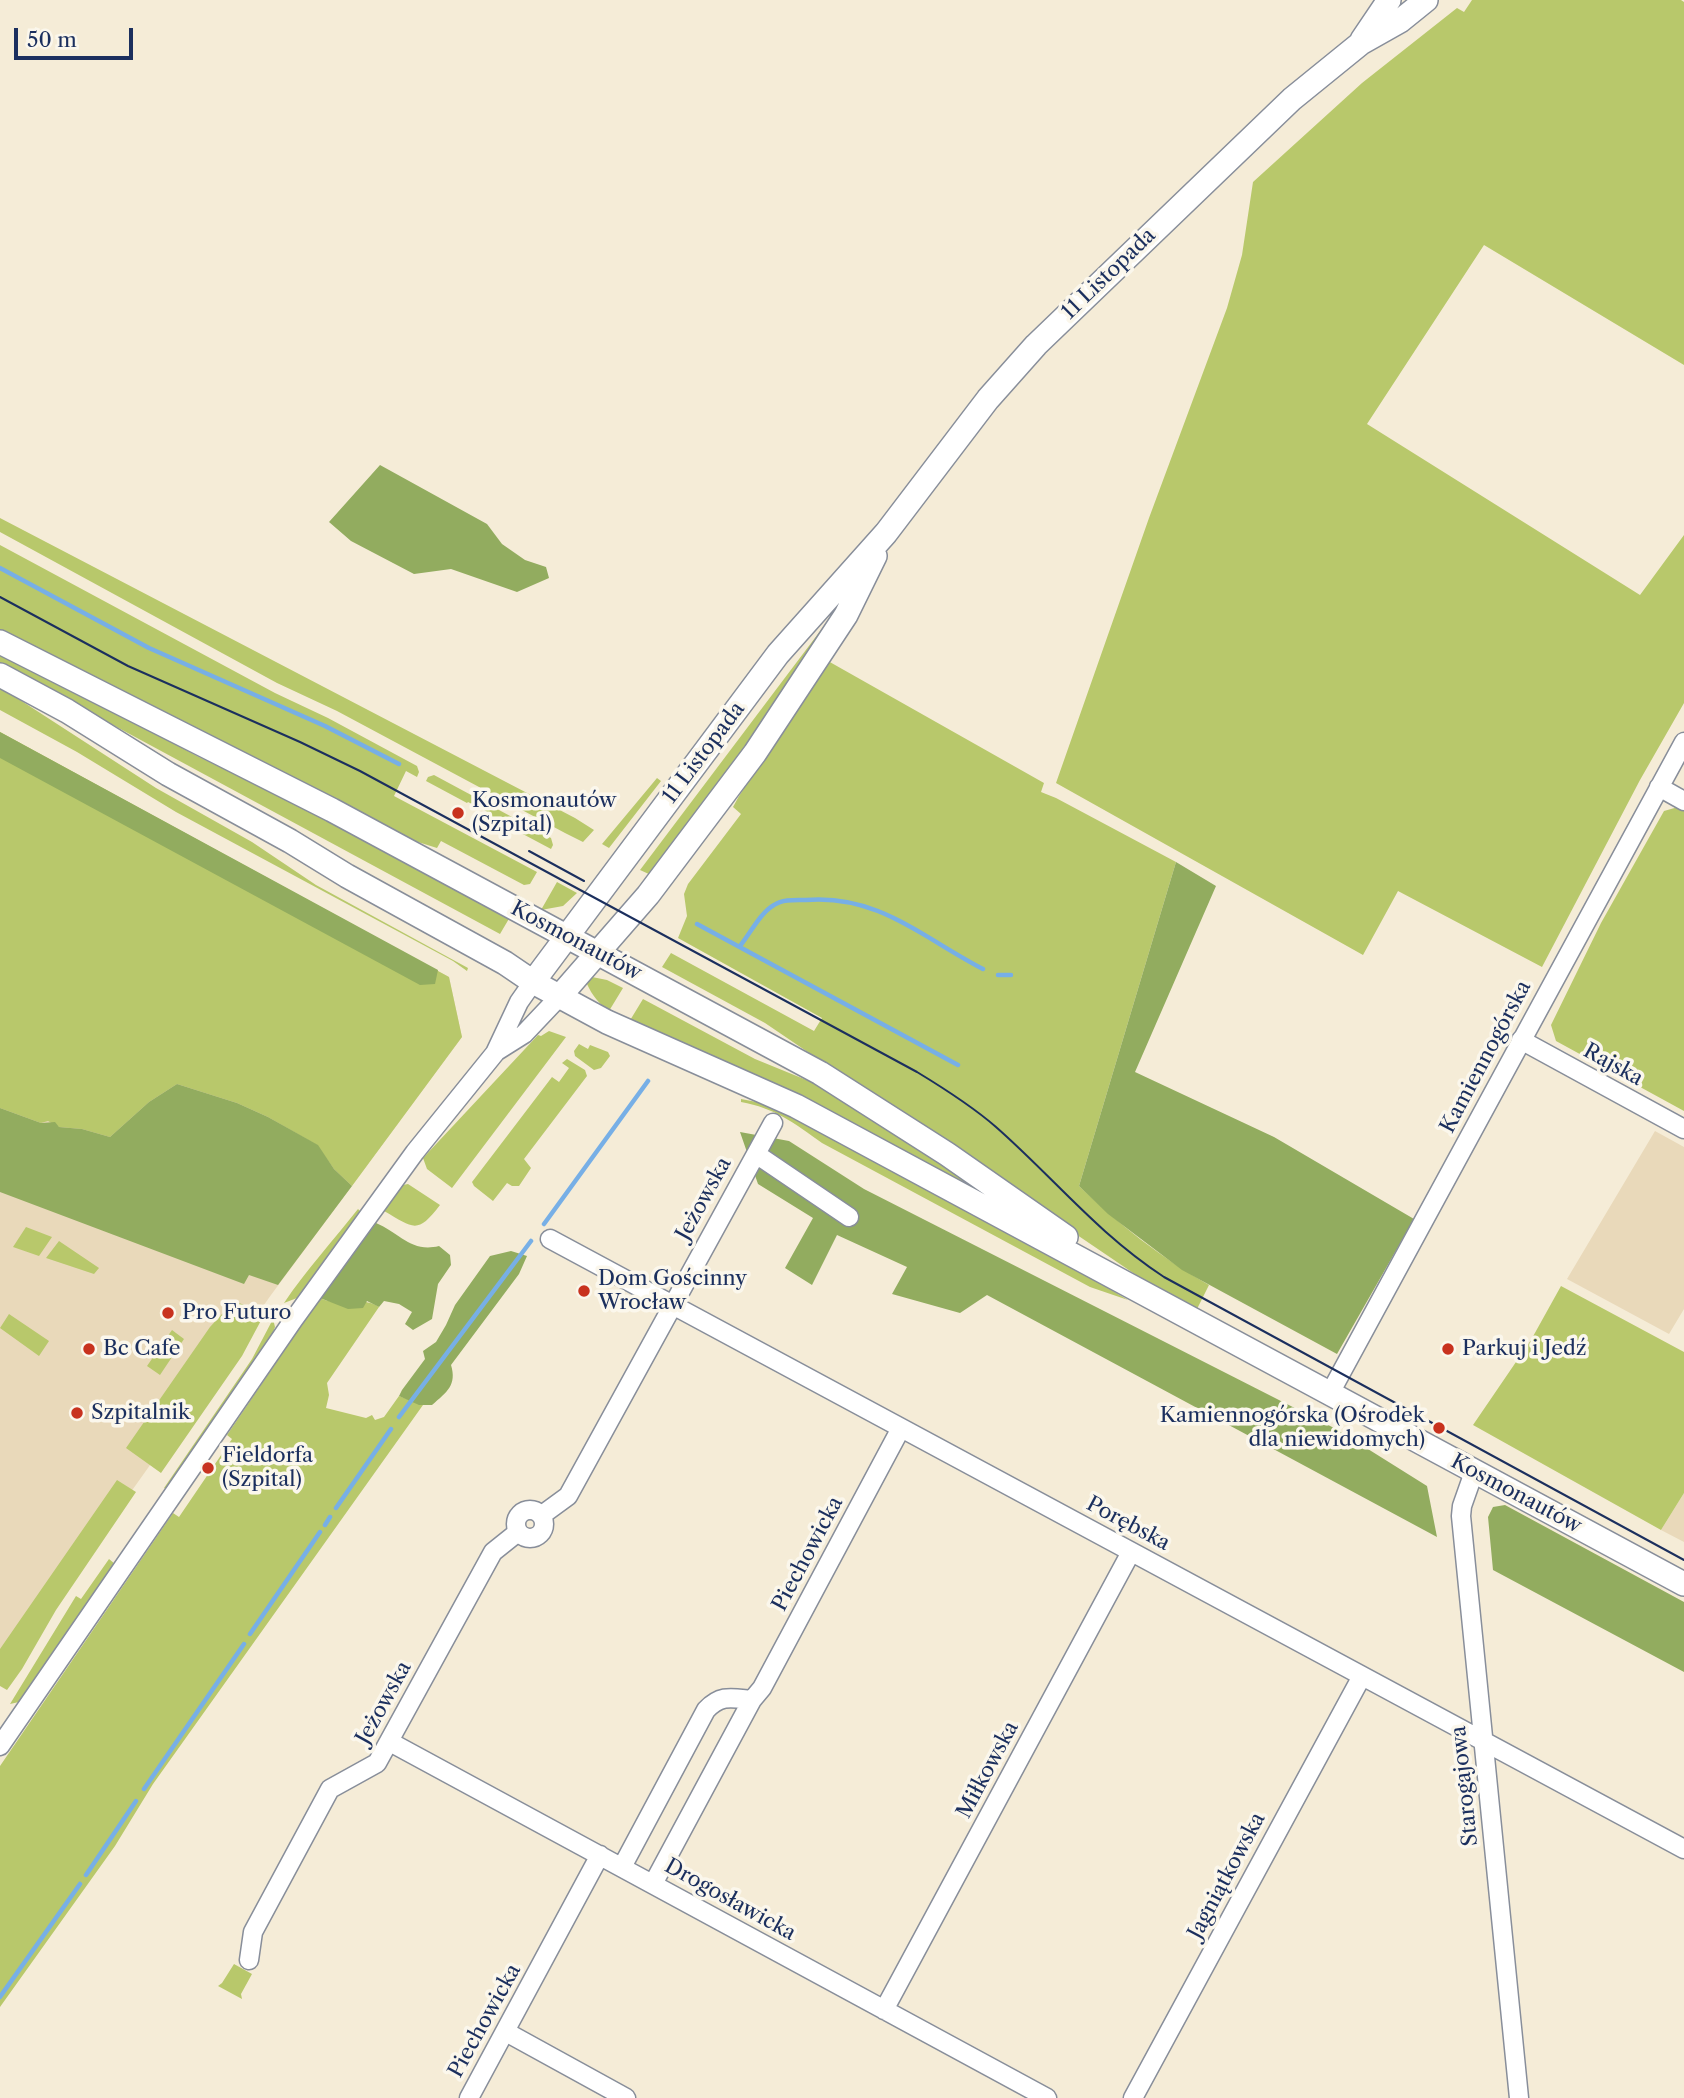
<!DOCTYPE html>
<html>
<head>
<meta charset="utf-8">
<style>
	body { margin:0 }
	#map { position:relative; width:1684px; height:2098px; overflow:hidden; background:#f5ecd7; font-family:"Libre Caslon Text",serif }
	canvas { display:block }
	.scale { position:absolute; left:14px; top:28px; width:119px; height:32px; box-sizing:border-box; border:4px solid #1b2f5e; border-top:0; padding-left:9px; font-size:21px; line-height:24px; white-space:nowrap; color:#1b2f5e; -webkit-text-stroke:5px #fbf7ec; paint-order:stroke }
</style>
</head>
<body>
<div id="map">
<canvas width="1684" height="2098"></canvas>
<div class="scale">50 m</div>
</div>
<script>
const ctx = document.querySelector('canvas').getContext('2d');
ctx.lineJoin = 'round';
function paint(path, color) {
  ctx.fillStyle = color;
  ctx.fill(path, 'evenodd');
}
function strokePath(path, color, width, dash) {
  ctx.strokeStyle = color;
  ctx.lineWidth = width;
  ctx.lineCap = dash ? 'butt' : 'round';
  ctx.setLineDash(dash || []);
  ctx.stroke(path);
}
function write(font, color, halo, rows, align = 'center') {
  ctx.font = font + ' "Libre Caslon Text",serif';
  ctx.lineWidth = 7;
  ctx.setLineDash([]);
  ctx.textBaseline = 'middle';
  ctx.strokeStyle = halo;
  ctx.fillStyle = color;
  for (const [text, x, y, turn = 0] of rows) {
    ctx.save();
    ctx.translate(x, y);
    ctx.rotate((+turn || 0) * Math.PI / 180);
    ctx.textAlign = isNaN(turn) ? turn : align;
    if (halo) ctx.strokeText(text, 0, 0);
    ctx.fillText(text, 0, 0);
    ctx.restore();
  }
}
const built = new Path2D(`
	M0,732L449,977L462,1037L271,1295L0,1676Z
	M1655,1131L1684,1147V1309L1669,1334L1567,1279Z
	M1684,1493V1542L1661,1530Z`);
const green = new Path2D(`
	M1472,0H1681L1684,2V365L1484,245L1367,424L1640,595L1684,535V703L1640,780L1542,967L1398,891L1363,955L1056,783L1149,518L1227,308L1242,255L1253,182L1362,83L1457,8L1464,12Z
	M0,518L575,818L594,830L583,842L565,833L337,711L277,683L0,532Z
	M0,545L275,693L328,718L417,766L419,772L417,777L406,771L394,796L537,872L530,884L524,885L441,841L437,848L402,837L182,727L0,629Z
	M833,614L834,615L739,758L651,875L640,870Z
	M0,651L197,756L338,824L510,917L500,934L0,664Z
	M828,661L1044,783L1041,792L1056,798L1176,862L1079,1186C1119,1224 1161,1258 1209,1285L1196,1311L1142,1279L765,1023L662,967L671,953L814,1031L822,1018L678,938L687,916L684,894L688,884L741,814L733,807L739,796Z
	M0,687L156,788L252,842L316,885L468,968L467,971L453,961L176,812L77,752L0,710Z
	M0,732L449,977L462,1037L352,1186L334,1169L317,1145L268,1117L237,1103L177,1084L149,1102L110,1137L82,1129L59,1127L48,1121L41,1123L0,1108Z
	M434,775L551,838L553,845L551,849L489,816L490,813L468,802L467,803L426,781L428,777Z
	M657,778L661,781L609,848L602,844Z
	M1678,807L1684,811V1111L1556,1041L1551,1025L1601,923L1664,811Z
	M557,882L577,893L563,906L541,910Z
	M592,977L607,980L623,988L609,1011C599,1004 592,995 587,984Z
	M643,999L755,1059L826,1088L855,1105L1015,1213L629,1022Z
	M549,1031L566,1037L452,1188L427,1169L423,1158L538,1035L541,1036Z
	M579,1044L588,1049L590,1045L608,1052L610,1056L601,1068L594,1070L575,1056L574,1051Z
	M567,1059L585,1070L587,1076L524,1159L531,1168L519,1186H512L507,1183L493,1201L474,1186L472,1182L552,1077L559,1082L569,1068L562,1063Z
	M741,1099L767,1104L786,1113L1073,1267L1128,1300L1090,1287L822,1143C794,1123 775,1108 741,1102Z
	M408,1184L440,1205C417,1235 414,1228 384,1211L403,1185Z
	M358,1209L360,1211L297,1298L284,1303C306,1270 333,1241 358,1209Z
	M26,1227L52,1237L39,1256L13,1247Z
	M59,1241L99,1268L94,1274L46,1258Z
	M1561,1286L1684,1352V1493L1661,1530L1473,1425L1531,1340Z
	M320,1298C345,1309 356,1294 379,1307L327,1383L329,1395L326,1408L366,1418L372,1415L375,1420L384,1417L399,1396L423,1405L153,1784L115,1846L0,2007V1766L173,1513L179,1517L232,1439L227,1435Z
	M234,1301L265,1313L242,1356L161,1473L126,1448L210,1327Z
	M9,1314L49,1341L39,1356L0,1328Z
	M273,1319L275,1327L272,1335L166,1489L164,1488L252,1359Z
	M172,1330L184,1339L160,1375L147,1366Z
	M117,1480L136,1492L56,1610L22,1669L7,1690L0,1686V1649Z
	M109,1559L115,1564L23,1699L19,1702L10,1704L76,1596L81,1599Z
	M234,1964L252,1974L241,1994L242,1999L218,1986L222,1983Z`);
const forest = new Path2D(`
	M380,465L487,524L502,544L525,560L546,567L549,578L517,592L451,569L414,574L351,541L329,522Z
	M0,732L438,970L435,984L420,985L0,758Z
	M1176,862L1216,886L1135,1072L1274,1137L1414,1219L1337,1354L1182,1270L1108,1214L1079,1186Z
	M177,1084L237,1103L268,1117L318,1145L334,1169L352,1186L278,1285L249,1275L244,1284L0,1192V1108L41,1123L55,1122L59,1127L82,1129L110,1137L149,1102Z
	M740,1132L789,1141L864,1189L1336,1429L1427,1486L1437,1537L987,1295L960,1313L892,1294L907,1267L837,1235L812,1285L785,1268L813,1218L758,1184Z
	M376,1223C400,1233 411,1253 439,1246L450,1255L451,1265L438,1284L432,1319L413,1330L405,1324L412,1312L399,1304L384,1301L379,1307L367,1301L363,1308L348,1309L320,1298Z
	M511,1251L527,1256L519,1274L451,1365C457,1385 447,1392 432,1405H419L399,1396L402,1390L425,1359L423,1351L436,1342L446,1325L455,1305L490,1256Z
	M1505,1505L1684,1602V1672L1493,1570L1488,1517L1493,1507Z`);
const stream = new Path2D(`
	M0,568L149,648L325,726L399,764
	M697,924L958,1065
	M740,946C750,934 760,913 774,905C783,899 795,900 806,900C878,894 923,938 983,969
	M998,975H1011
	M544,1224L648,1081
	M399,1417L531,1241
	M336,1508L391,1429
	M325,1525L330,1517
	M250,1634L320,1532
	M144,1789L244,1644
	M86,1875L136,1801
	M0,1997L80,1884`);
const minor = new Path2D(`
	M1659,787L1684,801
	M1521,1040L1684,1129
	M497,1051L524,1034L560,996
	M773,1123L756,1154L849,1217
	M550,1239L1684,1849
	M1329,1395L1684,742
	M1474,1472L1462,1506L1461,1516L1519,2098
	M516 1524a14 14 0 1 1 28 0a14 14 0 1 1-28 0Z
	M542,1515L568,1496L756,1154
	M752,1700L762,1688L901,1428
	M390,1742L1047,2098
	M0,1746L294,1319L415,1152L495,1053L519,1002L533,982
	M622,1867L706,1710C721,1694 732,1698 752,1700L653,1884
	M249,1960L253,1932L330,1789L377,1763L493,1552L518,1532
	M884,2010L1131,1552
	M506,2032L626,2098
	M469,2098L600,1855
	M1133,2098L1362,1676`);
const major = new Path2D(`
	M1362,40L1389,0
	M0,642L332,810L820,1073L947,1154L1066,1237
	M0,675L67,711L168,774L290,841L347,876L505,963L533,982L607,1022L796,1106L1684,1584
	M533,982L778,654L886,533L988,399L1036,345L1292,99L1361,43L1400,21L1426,0
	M560,996L648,895L755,753L846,615L875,556`);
const tram = new Path2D(`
	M0,597L128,666L300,742L360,771L917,1072C945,1089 972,1106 996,1127C1055,1179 1097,1233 1164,1277L1684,1560
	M529,851L584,881`);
const markers = [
	[458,813,7,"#c8321e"],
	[584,1291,7,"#c8321e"],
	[168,1313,7,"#c8321e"],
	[89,1349,7,"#c8321e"],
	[1448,1349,7,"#c8321e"],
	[77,1413,7,"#c8321e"],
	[1439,1428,7,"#c8321e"],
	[208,1468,7,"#c8321e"]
];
const streetNames = [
	["11 Listopada",1109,274,-44],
	["11 Listopada",704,753,-53],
	["Kosmonautów",576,941,28],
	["Kamiennogórska",1486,1057,-62],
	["Rajska",1613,1065,29],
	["Jeżowska",704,1199,-61],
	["Kosmonautów",1516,1494,28],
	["Porębska",1128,1524,28],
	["Piechowicka",808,1554,-62],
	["Jeżowska",384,1703,-61],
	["Miłkowska",988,1770,-62],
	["Starogajowa",1465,1786,-96],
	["Jagniątkowska",1227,1876,-62],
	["Drogosławicka",730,1900,29],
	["Piechowicka",485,2021,-61]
];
const poiNames = [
	["Kosmonautów",472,801],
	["(Szpital)",472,825],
	["Dom Gościnny",598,1279],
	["Wrocław",598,1303],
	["Pro Futuro",182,1313],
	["Bc Cafe",103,1349],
	["Parkuj i Jedź",1462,1349],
	["Szpitalnik",91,1413],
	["Kamiennogórska (Ośrodek",1425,1416,"right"],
	["dla niewidomych)",1425,1440,"right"],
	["Fieldorfa",222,1456],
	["(Szpital)",222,1480]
];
paint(built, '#e9d9ba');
paint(green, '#b8c86b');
paint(forest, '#92ac5f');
strokePath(stream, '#77afe6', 4.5);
strokePath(minor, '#888e9a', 21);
strokePath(major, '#888e9a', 26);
strokePath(minor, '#fff', 18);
strokePath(major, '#fff', 23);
strokePath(tram, '#1b2f5e', 2);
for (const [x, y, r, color] of markers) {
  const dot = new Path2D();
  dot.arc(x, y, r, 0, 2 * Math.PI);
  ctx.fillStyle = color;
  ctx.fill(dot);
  strokePath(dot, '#fbf7ec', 2.5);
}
write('21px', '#1b2f5e', '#fbf7ec', streetNames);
write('21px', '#1b2f5e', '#fbf7ec', poiNames, 'left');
</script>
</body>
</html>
